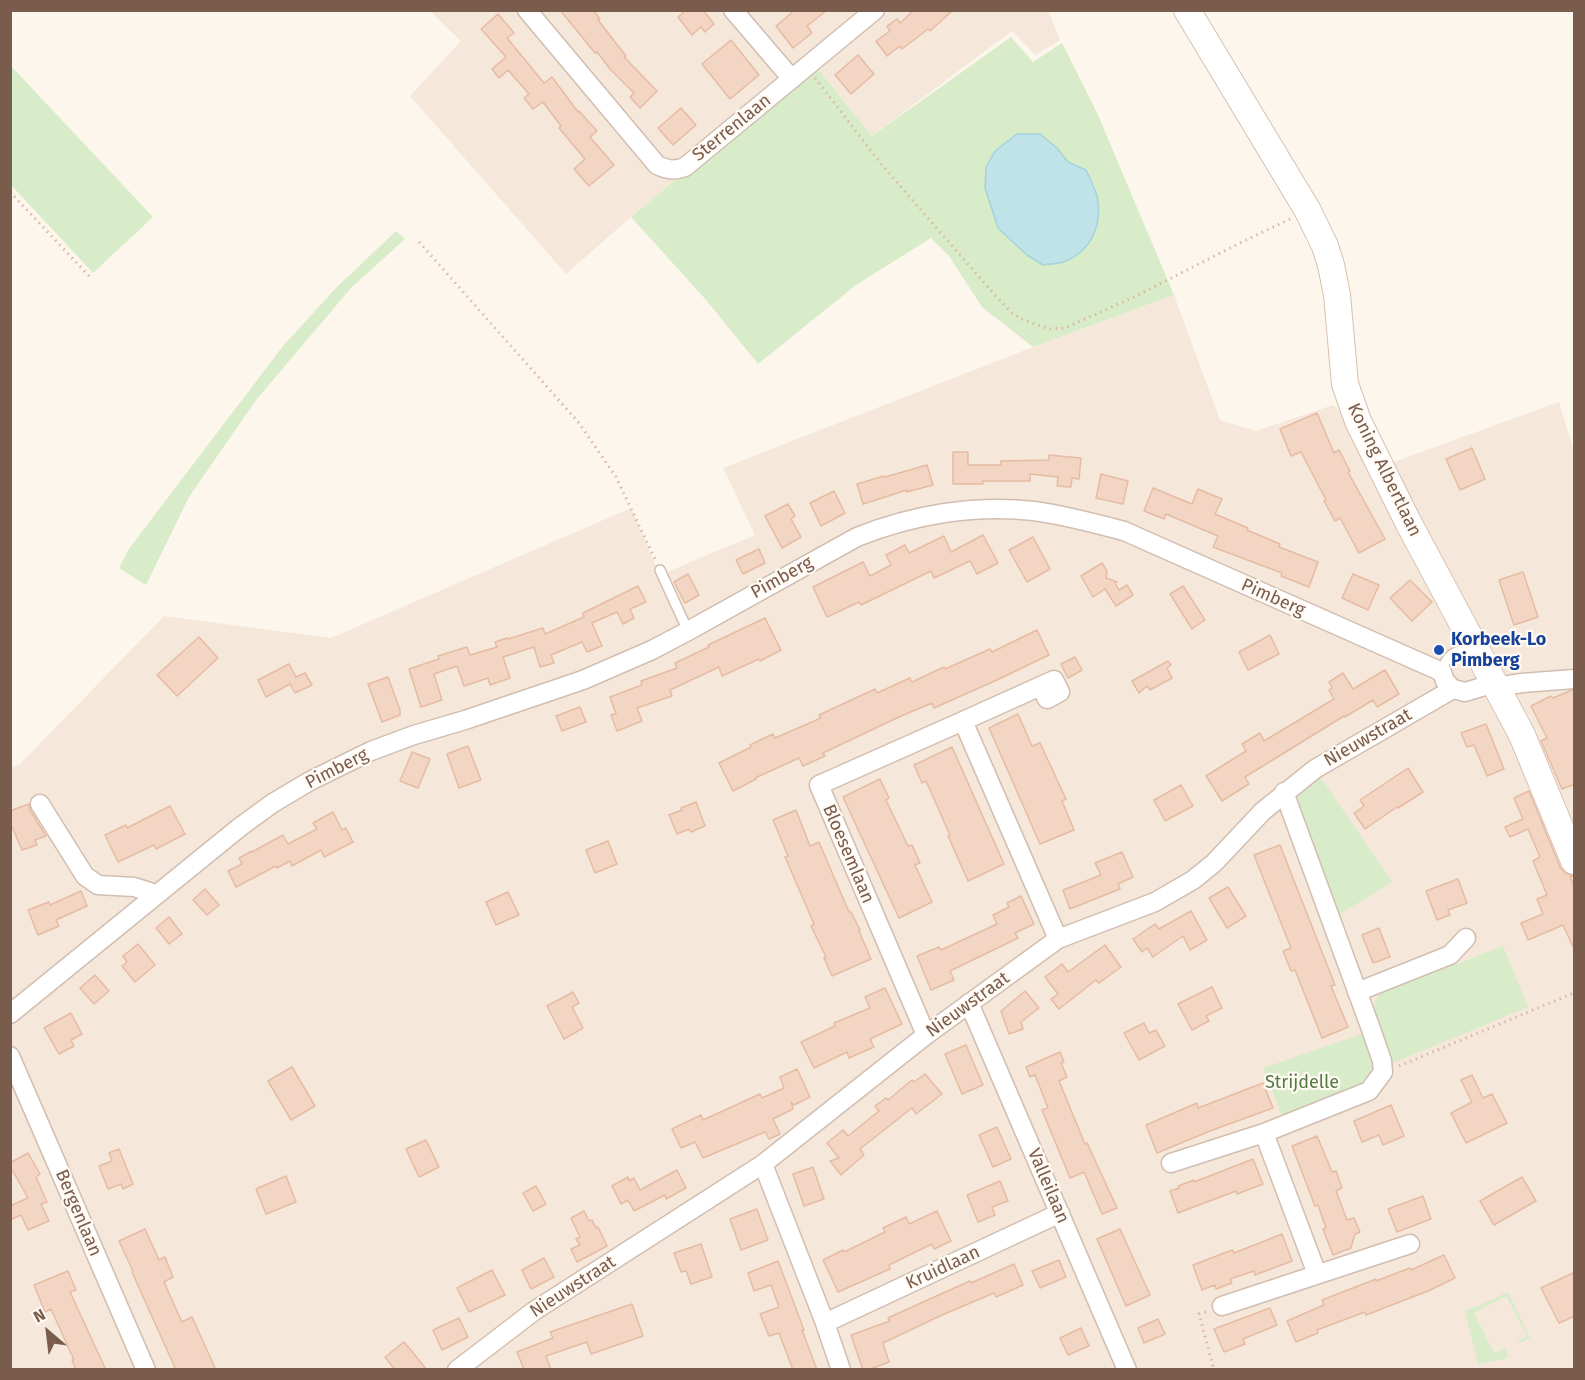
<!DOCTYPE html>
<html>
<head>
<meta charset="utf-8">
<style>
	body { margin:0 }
	#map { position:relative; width:1585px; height:1380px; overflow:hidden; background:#fdf6ec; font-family:"Fira Sans",sans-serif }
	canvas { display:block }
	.frame { position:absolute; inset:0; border:12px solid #7a5c4d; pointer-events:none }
	.north { position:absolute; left:18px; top:1302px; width:60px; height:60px; -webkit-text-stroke:4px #fffaf3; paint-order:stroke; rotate:332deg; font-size:16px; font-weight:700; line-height:24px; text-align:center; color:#7a5c4d }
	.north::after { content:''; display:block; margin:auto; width:21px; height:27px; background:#7a5c4d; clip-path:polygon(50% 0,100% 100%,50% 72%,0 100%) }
</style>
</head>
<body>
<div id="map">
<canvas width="1585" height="1380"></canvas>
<div class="frame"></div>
<div class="north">N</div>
</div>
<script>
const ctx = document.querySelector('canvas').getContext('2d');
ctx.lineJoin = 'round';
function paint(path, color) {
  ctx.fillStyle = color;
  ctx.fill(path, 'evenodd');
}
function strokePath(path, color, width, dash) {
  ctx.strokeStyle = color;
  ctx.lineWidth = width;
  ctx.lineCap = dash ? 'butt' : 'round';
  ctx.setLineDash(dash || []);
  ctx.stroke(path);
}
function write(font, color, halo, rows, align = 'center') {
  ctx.font = font + ' "Fira Sans",sans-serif';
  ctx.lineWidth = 4.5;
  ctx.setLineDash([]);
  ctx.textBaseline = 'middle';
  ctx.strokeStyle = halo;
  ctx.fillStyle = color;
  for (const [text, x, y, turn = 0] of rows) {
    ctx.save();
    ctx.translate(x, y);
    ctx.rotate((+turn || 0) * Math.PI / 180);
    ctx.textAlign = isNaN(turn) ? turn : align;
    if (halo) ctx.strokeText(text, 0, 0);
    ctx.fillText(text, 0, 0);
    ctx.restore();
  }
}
const residential = new Path2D(`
	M1048,10L1060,40L1035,55L1012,31L872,136L814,64L631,217L566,274L410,96L461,41L430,11Z
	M1174,295L1220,420L1256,431L1333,405L1391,463L1559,402L1574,451V1369H11L10,768L20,764L164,616L331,638L631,508L660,575L755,535L723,468L1033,347Z`);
const green = new Path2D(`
	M1011,37L1033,62L1062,43L1098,115L1174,295L1033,347L982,307L949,256L931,238L856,285L758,364L707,301L631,217L814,64L872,136Z
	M11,66L153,217L93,273L11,185Z
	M396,231L405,239L351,288L256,400L189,497L146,585L119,568L128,550L283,346L335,289Z
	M1319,775L1392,882L1337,916L1294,798V793Z
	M1503,946L1528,1007L1393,1063L1374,1008L1375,1002L1380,993Z
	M1362,1034L1374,1067L1364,1086L1283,1119L1263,1068Z
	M1508,1292L1530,1338L1520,1343L1517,1342L1527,1336L1506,1296L1474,1313L1494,1353L1505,1348L1507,1352L1508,1358L1478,1364L1465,1311L1475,1306L1476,1307Z`);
const water = new Path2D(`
	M1017,134H1040L1057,148L1068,162L1086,170C1090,178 1094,187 1097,196C1103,223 1092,250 1066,261C1059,264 1050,264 1043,265L1027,255L998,228L985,188L986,167L995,151Z`);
const building = new Path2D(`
	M560,10H593L600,19L598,20L626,56L624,57L657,91L640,108L630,97L634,93L610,69L597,52L595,53Z
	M686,10H703L714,24L705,32L701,27L692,35L678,17Z
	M795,10H827L807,26L812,33L793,48L776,26Z
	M914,10H953L930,31L928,29L902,49L900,46L887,56L876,41L890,31L887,26L897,19L900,23Z
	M498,14L514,33L507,38L544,83L552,77L578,112L579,111L597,131L590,137L614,165L589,186L574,169L585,159L559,128L561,126L543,102L533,109L524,98L529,94L508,70L499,78L492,69L506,57L481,29Z
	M731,40L759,75L730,99L702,64Z
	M858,55L874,74L851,94L835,75Z
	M681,108L696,125L673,145L658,128Z
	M1317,413L1334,453L1339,450L1350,471L1348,472L1385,539L1359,553L1340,518L1335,521L1324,501L1326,500L1301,452L1291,456L1280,429Z
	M1472,448L1485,479L1460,490L1446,459Z
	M953,452H968V465H1001V461L1049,460V455L1081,458L1079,479L1072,478L1071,487L1057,486L1058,477L1030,474V481H983V484H953Z
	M927,465L933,485L907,492V490L863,504L857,484L884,476L885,477Z
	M1101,474L1128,481L1123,504L1096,498Z
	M1153,488L1192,504L1198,489L1222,499L1215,514L1248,528L1247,530L1280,544L1279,547L1318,562L1309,587L1281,576L1282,573L1213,547L1218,536L1166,514L1164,519L1144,511Z
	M834,491L845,513L821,526L810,503Z
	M788,504L795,516L791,519L801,537L782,548L765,516Z
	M983,535L998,563L977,574L970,561L934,578L931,571L861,605L859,602L827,617L813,587L863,562L870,576L891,565L886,555L905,545L909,553L944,536L951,552Z
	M1033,537L1050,569L1027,582L1009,550Z
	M759,549L765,563L743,574L736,560Z
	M1102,563L1107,571L1106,578L1117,582L1115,583L1119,590L1127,585L1133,595L1116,606L1105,589L1093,597L1081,576Z
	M1523,572L1538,617L1514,625L1499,580Z
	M688,574L699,595L685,603L674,582Z
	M1353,574L1379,585L1368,610L1342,598Z
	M1410,580L1432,602L1412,621L1390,598Z
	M638,586L646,602L630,609L634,618L623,624L617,612L592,623L602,646L587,652L582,642L551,655L554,663L540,667L534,647L503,657L510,678L490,685L488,678L464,686L457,666L434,674L442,700L421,707L409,669L439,659L438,656L467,647L470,655L497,647L495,642L507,638L508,639L543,628L545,634L584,617L583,613Z
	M1183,586L1205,620L1192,629L1170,594Z
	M765,618L781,650L760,661L759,659L722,676L719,667L670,690L672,696L637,708L642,721L617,731L611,715L616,714L610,697L642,685L641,681L677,668L675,663L709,647L708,645Z
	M1037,630L1049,655L999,679L934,708L932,703L899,717L823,753L825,756L803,766L799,758L755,778L756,779L733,791L719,763L751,747L750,745L773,734L775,738L821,718L819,715L875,689L877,693L910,678L912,682L944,667L945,669L990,649L992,652Z
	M1270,635L1279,654L1248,670L1239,652Z
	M199,637L218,658L177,696L157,675Z
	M1075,657L1082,670L1068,678L1061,664Z
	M1168,661L1171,665L1167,668L1172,678L1150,690L1147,686L1139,693L1132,681Z
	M289,664L296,677L305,673L312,685L295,693L290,684L266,697L258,680Z
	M1385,670L1399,694L1377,707L1373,700L1345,717L1344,716L1245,777L1249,784L1222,801L1206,776L1246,751L1242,744L1260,733L1264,741L1334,699L1329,690L1332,688L1329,682L1343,673L1353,689Z
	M388,677L400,710V715L382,722L368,684Z
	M1572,690H1575V784L1562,789L1541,741L1547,738L1531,706L1551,696L1553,698Z
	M580,707L586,722L562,731L556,716Z
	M1018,714L1032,746L1040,743L1066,799L1062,801L1074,830L1040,844L989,728Z
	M1486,724L1504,769L1487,776L1474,745L1467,747L1461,733Z
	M468,746L481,780L459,788L447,754Z
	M952,747L1004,864L968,881L948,836L950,835L926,781L922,783L914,765Z
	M412,752L430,759L418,788L400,781Z
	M1408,768L1423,792L1398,808L1397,807L1365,829L1354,813L1364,806L1360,800Z
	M880,779L889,798L886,800L908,846L912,845L920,863L915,865L932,902L899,918L843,797Z
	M1181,785L1193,806L1165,821L1154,800Z
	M1529,791L1560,867L1565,873L1575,876L1570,877L1575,888V951L1563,925L1528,940L1521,923L1543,914L1537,899L1547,895L1533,861L1540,857L1528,829L1510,837L1505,827L1523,819L1514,798Z
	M696,802L705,826L691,832L689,829L677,834L669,815L682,810L681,808Z
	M29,804L30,810L46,836L35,840L37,845L22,850L10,822V811Z
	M170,806L185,834L156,849L154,845L118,862L105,835L126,825L127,828Z
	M796,810L810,846L819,842L849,912H851L860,930L859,931L871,959L832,976L824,958L826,957L811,926L814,924L785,857L788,856L773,820Z
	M333,812L342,830L346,828L353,842L324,857L321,850L292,866L290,861L277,868L276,866L236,887L228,871L242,864L239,858L252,851V852L283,835L288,844L317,829L313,823Z
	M608,841L617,864L595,873L586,850Z
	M1280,845L1335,985L1331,986L1348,1027L1322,1038L1295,970L1291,971L1283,951L1291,948L1254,855Z
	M1122,852L1133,877L1118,884L1120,889L1070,909L1063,890L1101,875L1095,863Z
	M1458,879L1467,903L1448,910L1450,915L1437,920L1426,891Z
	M1228,887L1246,916L1227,928L1209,898Z
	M205,889L219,905L207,915L193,900Z
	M81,891L87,906L56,920L59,926L38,935L28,910L49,902L50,905Z
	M508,892L519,915L496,925L486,902Z
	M1021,896L1034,924L1015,933L1018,938L950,971L954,980L931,990L917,956L939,947L941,950L997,924L993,915L1009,907L1007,903Z
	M1191,911L1207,940L1190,950L1183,936L1153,957L1147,948L1142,952L1133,939L1155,924L1159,929Z
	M169,917L182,934L169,944L156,928Z
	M1379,928L1390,957L1373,963L1362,935Z
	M138,944L155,965L135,982L122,966L127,962L123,956Z
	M1105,945L1121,967L1099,983L1096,980L1059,1009L1051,999L1058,994L1045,977L1062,964L1068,972Z
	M95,975L109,991L94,1004L80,988Z
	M1212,987L1222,1008L1206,1016L1209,1021L1192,1030L1178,1004Z
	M885,988L902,1024L870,1039L874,1047L849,1058L847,1052L814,1068L801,1042L835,1026L834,1023L870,1008L865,997Z
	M1025,991L1039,1008L1021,1022L1023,1029L1009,1034L1001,1011Z
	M573,992L579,1003L572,1007L583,1028L564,1039L547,1006Z
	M71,1013L82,1034L71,1040L74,1046L59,1054L44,1028Z
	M1144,1023L1149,1033L1156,1030L1165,1046L1139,1060L1124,1033Z
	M966,1045L983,1085L962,1094L945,1054Z
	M1060,1052L1064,1062L1061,1063L1067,1077L1059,1081L1085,1144L1087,1143L1117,1208L1102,1214L1084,1172L1070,1178L1042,1110L1048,1108L1035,1075L1030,1077L1026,1067Z
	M292,1067L315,1106L291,1120L268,1081Z
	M797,1069L810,1097L794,1105L791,1102L793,1109L773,1119L780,1134L769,1139L765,1132L703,1158L695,1142L681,1148L672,1129L701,1115L703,1120L760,1094L762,1098L784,1088L780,1077Z
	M925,1074L942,1094L916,1114L912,1108L860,1149L864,1155L841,1175L830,1161L839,1158L827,1143L843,1130L848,1136L879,1111L875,1106L886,1098L888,1100L912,1080L914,1082Z
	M1472,1075L1483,1098L1492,1094L1507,1123L1466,1143L1451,1113L1472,1102L1461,1080Z
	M1263,1083L1273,1108L1210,1131L1157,1153L1146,1125L1197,1103L1198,1108Z
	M1391,1105L1404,1136L1383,1145L1379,1135L1362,1142L1354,1121Z
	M997,1127L1011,1159L993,1167L979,1135Z
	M1317,1136L1332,1172L1336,1171L1342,1188L1336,1191L1347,1220L1354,1218L1360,1232L1355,1234L1351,1248L1333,1255L1323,1229L1326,1228L1318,1205L1315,1206L1292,1146Z
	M426,1140L439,1167L419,1177L406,1149Z
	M119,1149L133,1184L123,1189L121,1184L108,1189L99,1166L112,1161L109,1153Z
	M28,1153L40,1174L36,1177L47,1202L41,1204L49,1221L28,1230L21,1215L10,1220V1206L28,1198L10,1166V1163Z
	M1253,1159L1263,1184L1237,1194L1236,1191L1178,1213L1170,1191L1179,1188L1178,1186L1194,1180V1182Z
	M813,1167L824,1199L804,1206L793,1174Z
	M677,1170L686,1188L666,1199L665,1195L634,1211L628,1200L621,1204L612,1186L628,1177L629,1181L634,1178L640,1190Z
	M286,1176L296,1202L266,1214L256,1189Z
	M1522,1177L1536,1201L1494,1225L1480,1201Z
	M1000,1181L1008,1201L992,1207L995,1215L978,1222L967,1195Z
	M536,1186L546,1204L533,1211L523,1193Z
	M1423,1196L1431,1219L1397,1232L1388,1209Z
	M757,1209L768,1240L741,1250L730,1219Z
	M584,1211L589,1221L592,1220L596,1228L598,1227L607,1246L577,1262L571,1249L580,1245L576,1239L580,1237L571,1218Z
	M937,1211L951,1241L934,1249L932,1244L889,1265L890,1269L838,1292L823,1260L843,1250L844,1252L885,1232L883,1228L906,1217L909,1224Z
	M145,1229L159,1260L165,1257L173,1277L164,1282L182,1322L192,1317L216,1370H176L132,1272L133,1271L119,1241Z
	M1120,1229L1150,1295L1126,1306L1097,1239Z
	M1282,1234L1292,1261L1255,1275L1254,1271L1230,1279L1232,1283L1216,1289L1215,1285L1202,1290L1193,1265L1232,1250L1234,1253Z
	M701,1244L712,1277L691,1284L686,1271L681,1272L674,1253Z
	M1444,1255L1455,1278L1428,1291L1366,1315L1365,1312L1317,1330L1318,1333L1296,1342L1287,1321L1324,1305L1322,1300L1376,1279V1281L1410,1268L1411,1270Z
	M544,1258L554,1277L531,1289L522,1270Z
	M1059,1260L1066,1277L1040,1288L1032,1271Z
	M778,1261L804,1330H802L817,1370H793L779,1333L769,1336L760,1314L779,1307L771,1285L754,1291L748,1273Z
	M1014,1264L1023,1285L996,1297L994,1293L942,1315L883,1343L889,1362L868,1370H863L851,1335L890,1321L888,1318L923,1302L970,1281L971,1283Z
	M492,1270L505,1295L469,1312L457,1288Z
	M68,1271L76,1290L70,1292L106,1370H76L72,1360H74L51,1309L45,1312L34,1285Z
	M1575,1272V1316L1559,1323L1541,1288Z
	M632,1304L643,1336L591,1354L587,1342L546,1356L551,1370H524L517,1352L553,1338L550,1332Z
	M1270,1308L1277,1325L1243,1339L1245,1344L1224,1352L1214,1329Z
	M459,1318L468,1337L442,1350L433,1330Z
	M1158,1319L1165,1334L1144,1343L1138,1328Z
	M1081,1328L1089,1346L1068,1355L1060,1338Z
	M404,1342L414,1354L427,1370H395L385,1357Z`);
const path = new Path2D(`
	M815,78L882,165L993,293L1012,313L1023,320L1050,329L1065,328L1134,297L1242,242L1290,219
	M10,192L90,277
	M419,242L579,423L616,477L656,561
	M1399,1066L1574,993
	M1206,1312L1199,1314L1214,1370`);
const lane = new Path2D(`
	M660,570L688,631
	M1442,672C1445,656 1457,646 1473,653`);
const street = new Path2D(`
	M527,10L657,165C668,170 674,171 685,167L875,10
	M733,10L792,79
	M963,721L1054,680L1060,692L1047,699L1040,686
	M40,804L85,876L98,885L134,887L156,894
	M1357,992L1450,955L1466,938
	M969,1003L1127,1370
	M10,1014L240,827L273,803L310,781L371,751L414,735L465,720L583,680L652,650L688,631L857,537C912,515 974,504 1034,511C1064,515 1094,523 1124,531L1442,672L1445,681L1453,689
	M926,1035L819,785L963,721L1058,939
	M10,1056L146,1370
	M1264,1133L1317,1274
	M1171,1163L1264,1133L1369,1091L1383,1072L1382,1061L1371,1029L1284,792
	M763,1164L825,1323L841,1370
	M1222,1306L1410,1244
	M825,1323L1060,1213
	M457,1370L534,1311L763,1164L926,1035L1058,939L1155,902L1193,880L1214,863L1263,811L1315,769L1453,689L1465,692L1485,686L1496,687L1522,683L1574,679`);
const secondary = new Path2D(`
	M1187,10L1308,211L1325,246L1331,265L1337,295L1345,384L1358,421L1408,522L1522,735L1574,861`);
const markers = [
	[1439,650,6,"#1a4fb4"]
];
const streetNames = [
	["Sterrenlaan",732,128,-39],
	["Koning Albertlaan",1384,470,64],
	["Pimberg",782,578,-29],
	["Pimberg",1273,598,24],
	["Nieuwstraat",1368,738,-30],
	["Pimberg",337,769,-27],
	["Bloesemlaan",848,854,67],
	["Nieuwstraat",968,1005,-36],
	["Valleilaan",1048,1186,67],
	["Bergenlaan",78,1213,67],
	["Kruidlaan",943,1268,-25],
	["Nieuwstraat",573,1287,-33]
];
const transitNames = [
	["Korbeek-Lo",1451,640],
	["Pimberg",1451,661]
];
const parkNames = [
	["Strijdelle",1302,1083]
];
paint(residential, '#f5e8da');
paint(green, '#d8ecc9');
paint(water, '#bfe3e8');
strokePath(water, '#a5d3da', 1.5);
paint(building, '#f3d5c3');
strokePath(building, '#e6bba3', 1.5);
strokePath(lane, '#d1beb0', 12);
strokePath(street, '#d1beb0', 21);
strokePath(secondary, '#d6c0b0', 28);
strokePath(path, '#d9b8a5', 3, [1.5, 4.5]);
strokePath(lane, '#fff', 9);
strokePath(street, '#fff', 18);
strokePath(secondary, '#fff', 26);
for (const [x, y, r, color] of markers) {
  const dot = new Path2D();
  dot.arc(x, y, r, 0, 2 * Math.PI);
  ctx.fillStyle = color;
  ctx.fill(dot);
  strokePath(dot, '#fffaf3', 2);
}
write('18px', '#7a5c4d', '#fffaf3', streetNames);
write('bold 18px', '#164399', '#fffaf3', transitNames, 'left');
write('18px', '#537a41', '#fffaf3', parkNames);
</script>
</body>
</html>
